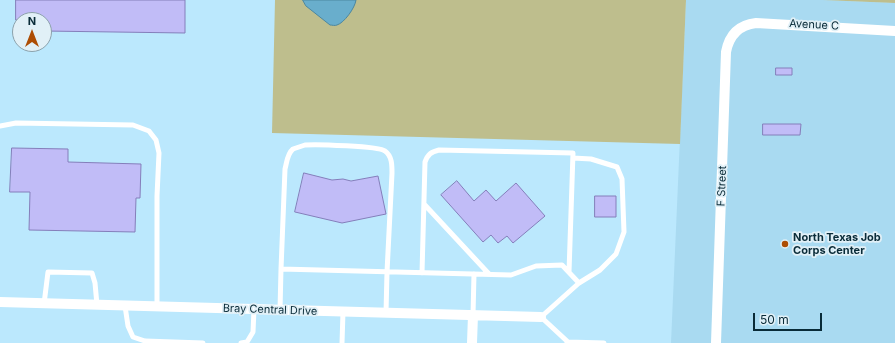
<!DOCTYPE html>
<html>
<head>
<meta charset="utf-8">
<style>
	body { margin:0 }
	#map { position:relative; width:895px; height:343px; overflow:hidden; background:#bbe8fd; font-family:Inter,sans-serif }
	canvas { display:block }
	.north { position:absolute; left:12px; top:12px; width:40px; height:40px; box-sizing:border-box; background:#e1f0f7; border:1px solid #8ba1ab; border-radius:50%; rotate:0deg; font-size:11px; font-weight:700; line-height:16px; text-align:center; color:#092b38 }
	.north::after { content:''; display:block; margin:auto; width:14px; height:18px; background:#ad4d04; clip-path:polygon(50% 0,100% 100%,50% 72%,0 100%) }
	.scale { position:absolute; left:753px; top:313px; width:69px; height:18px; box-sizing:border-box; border:2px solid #092b38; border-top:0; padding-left:5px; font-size:12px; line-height:14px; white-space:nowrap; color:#092b38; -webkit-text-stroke:3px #e1f0f7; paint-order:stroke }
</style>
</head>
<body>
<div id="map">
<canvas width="895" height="343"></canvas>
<div class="north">N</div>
<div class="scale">50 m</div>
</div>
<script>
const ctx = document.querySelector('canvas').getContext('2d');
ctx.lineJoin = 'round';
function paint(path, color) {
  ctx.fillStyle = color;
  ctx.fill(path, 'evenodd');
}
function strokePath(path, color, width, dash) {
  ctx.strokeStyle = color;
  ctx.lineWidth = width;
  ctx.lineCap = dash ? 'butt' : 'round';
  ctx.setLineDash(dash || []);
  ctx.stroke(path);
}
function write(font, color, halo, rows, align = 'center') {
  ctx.font = font + ' Inter,sans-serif';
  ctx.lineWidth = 3.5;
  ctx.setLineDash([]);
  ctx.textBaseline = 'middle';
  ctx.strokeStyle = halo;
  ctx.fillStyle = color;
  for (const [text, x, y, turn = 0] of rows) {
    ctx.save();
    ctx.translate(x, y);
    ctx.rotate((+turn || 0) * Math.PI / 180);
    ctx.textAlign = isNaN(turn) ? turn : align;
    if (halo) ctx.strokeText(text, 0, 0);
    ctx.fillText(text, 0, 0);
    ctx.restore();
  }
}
const built = new Path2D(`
	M686,0H823L895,3V343H671Z`);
const green = new Path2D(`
	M275,0H686L680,144L272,133Z
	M823,0H895V3Z`);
const water = new Path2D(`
	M303,0H356C355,8 344,23 337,25C335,26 332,25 330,25L306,6Z`);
const building = new Path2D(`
	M16,0H185V33L44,31V20H16Z
	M776,68H792V75H776Z
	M763,124H801L800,135H763Z
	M12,148L68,149V162L141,164L140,198H136L135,232L29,230L30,192H10Z
	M304,173L332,180L343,179L351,181L378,176L386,214L342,223L295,212Z
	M457,181L474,201L486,190L496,201L516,183L545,216L513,243L507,236L498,243L491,235L483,242L441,195Z
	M595,196H616V217H595Z`);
const lane = new Path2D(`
	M0,126L16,123L133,125L149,131L156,140L159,153L157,196V306
	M573,158L591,159L617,167L622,179L624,232L616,254L600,270L579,283
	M424,204L489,274
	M281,269L285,169C287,162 287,154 293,149C296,148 302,146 305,145C315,144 379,146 385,151C392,156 392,165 392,173L387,272L386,313
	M422,273L425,162C428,154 431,152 439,150L573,153L569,272
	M44,304L48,272L92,273L95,283L97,305
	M125,306L128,326L133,337L145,341L203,343
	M280,310L281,269L511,275L536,266L562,265L579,283L541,317L568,342L567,343
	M473,315L474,274
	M568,342L604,343
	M241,343L247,342L253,332L254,309
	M342,343L343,312`);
const street = new Path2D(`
	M0,302L541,317
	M472,343L473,315
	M716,343L726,52C729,36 738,25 756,23L895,31`);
const markers = [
	[785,244,4,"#ad4d04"]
];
const streetNames = [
	["Avenue C",814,25,3],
	["F Street",722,186,-88],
	["Bray Central Drive",270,310,2]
];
const poiNames = [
	["North Texas Job",793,238],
	["Corps Center",793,251]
];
paint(built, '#a9daf1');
paint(green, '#bebe8d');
paint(water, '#69aecc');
strokePath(water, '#4c87a0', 1);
paint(building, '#c1bcf7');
strokePath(building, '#847eba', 1);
strokePath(lane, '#fff', 5);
strokePath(street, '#fff', 10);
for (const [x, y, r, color] of markers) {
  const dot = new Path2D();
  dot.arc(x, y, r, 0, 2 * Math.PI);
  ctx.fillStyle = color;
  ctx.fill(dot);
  strokePath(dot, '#e1f0f7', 1.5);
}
write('11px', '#092b38', '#e1f0f7', streetNames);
write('bold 11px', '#092b38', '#e1f0f7', poiNames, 'left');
</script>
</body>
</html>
